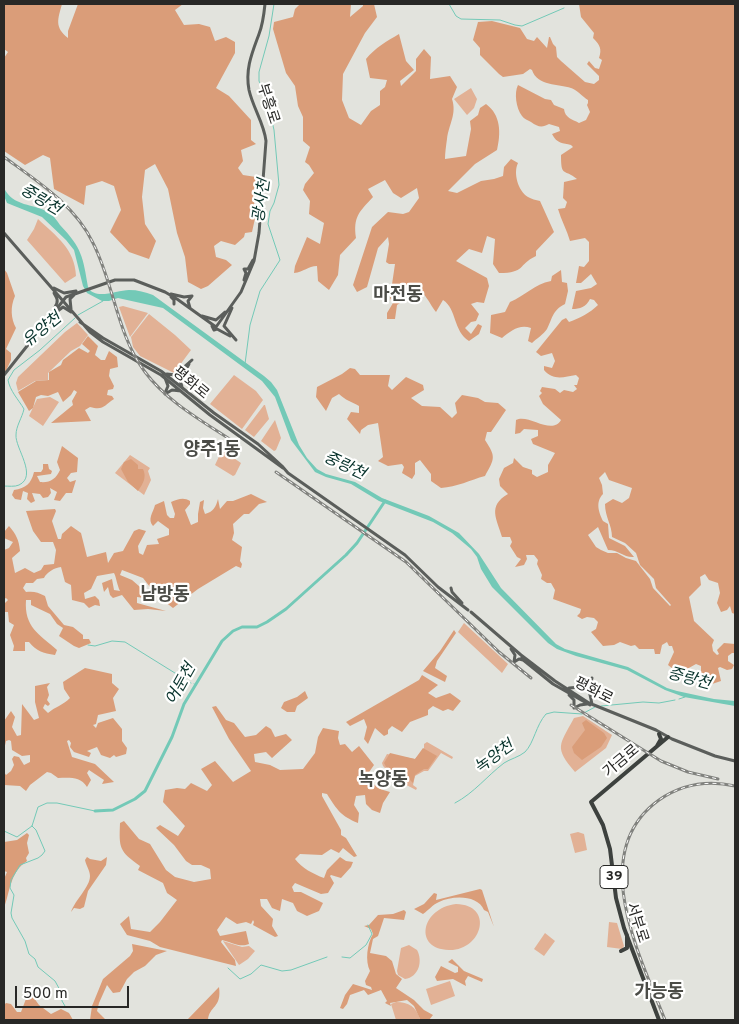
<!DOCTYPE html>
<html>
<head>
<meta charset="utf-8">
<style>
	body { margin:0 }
	#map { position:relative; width:739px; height:1024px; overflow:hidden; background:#e2e3dd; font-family:Overpass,sans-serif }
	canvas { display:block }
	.frame { position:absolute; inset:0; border:5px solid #282826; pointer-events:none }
	.scale { position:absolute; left:15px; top:986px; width:114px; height:22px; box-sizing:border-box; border:2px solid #282826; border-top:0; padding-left:6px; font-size:15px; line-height:18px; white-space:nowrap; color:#282826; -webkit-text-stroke:4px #fffffe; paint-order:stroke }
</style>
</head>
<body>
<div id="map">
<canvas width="739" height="1024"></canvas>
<div class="frame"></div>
<div class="scale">500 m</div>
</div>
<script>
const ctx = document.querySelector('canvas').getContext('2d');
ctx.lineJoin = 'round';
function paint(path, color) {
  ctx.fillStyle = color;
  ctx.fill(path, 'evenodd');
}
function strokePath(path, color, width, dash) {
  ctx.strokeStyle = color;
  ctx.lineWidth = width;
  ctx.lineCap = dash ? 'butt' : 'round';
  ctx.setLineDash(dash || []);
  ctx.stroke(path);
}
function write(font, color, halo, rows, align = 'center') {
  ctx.font = font + ' Overpass,"Noto Sans KR",sans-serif';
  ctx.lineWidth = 4.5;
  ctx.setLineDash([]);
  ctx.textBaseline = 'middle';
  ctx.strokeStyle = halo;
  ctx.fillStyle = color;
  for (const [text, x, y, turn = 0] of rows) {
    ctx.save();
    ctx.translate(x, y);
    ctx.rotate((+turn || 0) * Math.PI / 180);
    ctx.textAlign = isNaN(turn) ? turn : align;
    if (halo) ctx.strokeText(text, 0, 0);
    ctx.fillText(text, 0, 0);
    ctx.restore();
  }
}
const green = new Path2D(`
	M471,88L477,99L474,108L467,115L454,99Z
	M38,219C56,236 75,249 76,276L65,283L27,240L34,229Z
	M123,306L148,313L130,337L119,307Z
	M149,314L175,335L191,350L174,373L140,356L133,347L131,337Z
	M77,323L88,335L80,346L71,351L48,373V380L35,381L18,391L16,383L18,377L65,332Z
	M234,375L256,391L263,400L242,429L210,404Z
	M50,397L59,402L43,426L29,416L37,399Z
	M264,405H265L269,419L254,437L245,430Z
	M275,420L281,438L276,450L274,451L261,441Z
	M222,450L241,463L235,475L233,476L215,465Z
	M130,455L150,468L148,471L151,480L144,495L115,473Z
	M464,623L508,664L502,673L458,632Z
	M583,716L612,735L606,748L575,772C554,747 559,746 574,718Z
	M427,742L453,757L452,759L441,753L428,771H424L415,776L413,785L417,788L416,790L397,780L383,766L382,763L387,754L415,759L424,749V744Z
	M578,832L584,834L587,850L575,853L570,834Z
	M456,904C495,905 482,951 449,950C413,949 421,908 456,904Z
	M609,922L617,923L624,946L622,949L607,947Z
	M545,933L555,941L544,956L534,949Z
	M223,941L242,947L249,946L255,951L248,959L239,965Z
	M409,945L417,950C423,961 419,977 405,979L398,975L397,971L401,948Z
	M450,981L455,996L431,1005L426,989Z
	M396,1002C409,1002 416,1007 420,1019L396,1020L391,1004Z`);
const forest = new Path2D(`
	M4,4H62C58,19 54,27 68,38V31L78,4H183L175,10L184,25L199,24L210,27L215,41L226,37L235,42V53L216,88L229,96L251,120V140L256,144L241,150L243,161L238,168L243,175L256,177L253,196L256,214L252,232L245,233L244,237L235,245L221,241L214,246L216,257L226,260L232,265L208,286L201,289L188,282L185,257L177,233L168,189L155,164L145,170L142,197L145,224L156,241L149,259L129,252L110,232L121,210L114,186L102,181L86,186L84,205L54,189L50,158L43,155L25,165L4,151V58L8,52L4,49Z
	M300,4H351L350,17L363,6V4H374L377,17L365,33L343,74L342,100L349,118L361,125L371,111L380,105V91L385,87L387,80L370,78L366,59C375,48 387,41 399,34L406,61L414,70L400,81L401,86L416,71V59L424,49L431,57L430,79L450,76L457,87L452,99C457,114 449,124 447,139C446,146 445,153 445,159L466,156L471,129L470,121L478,115L480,108L486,104C501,115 501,133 497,150L475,164L448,191L457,193L481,181L494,179L503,176L504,167L511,159L518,163C513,173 518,191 528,197C531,199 536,200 540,201L554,232L536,251V256C517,265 526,273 499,273L493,264L495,239L487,236L482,253L469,249L456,261L487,278L489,286L484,303L477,302L471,304L479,314L476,321L471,322L465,328L471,334L478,324L482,326L479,334L469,341C453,331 457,309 443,300L436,312C427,300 423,286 405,285L403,301L397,305L395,319H387V313L393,303L390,298L395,264H389L386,262L389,244L388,237L378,248L367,287L357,292L353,285L372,227L388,212L403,214L409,212L419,198L417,188L401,198L393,193L385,180L368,189L373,197C359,212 353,217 356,238L340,255L338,275L329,290L318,281L317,266C308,266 304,272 294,273L295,266L307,237L320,244L324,223L309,214L310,201L303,190L305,184L314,173L309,165L305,162L310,147L303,141V117L298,106L295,86L286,73L273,29L274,22L293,17L295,9Z
	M579,4H735V614L732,613L730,606L727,610L721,612L717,603L720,593L718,583L709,580L705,574L700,577L701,585L689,597L694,621L714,640L712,645L713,651L717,655L719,654L717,650L724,643L735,644V653H732L728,656V661L734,665L732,669L727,670L720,667L718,668L721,681L712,684L703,681L701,676V666L696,664L687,669L682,676L668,665L674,652L672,646H669L667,642L662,645L660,654H655L654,649H639L635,645L631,646L620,642L614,645L603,646L591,632L596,629L598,622L594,618L587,617L582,619L577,616L580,613L581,609L553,599L555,590L551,583H547L541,579L542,575L537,564L538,560L534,555H526L527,559L524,565L515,567L521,559L517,557L510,546L512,542L510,537H502C497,519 487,506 508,494L500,486L499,479L504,468L513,463L514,458L523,467L532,470V474L537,477L548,472V465L555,453L533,444L531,439L538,436V430L524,429L520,433L515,434L516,420C528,413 552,436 561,420L543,404L539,396L542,393L540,391L542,387L555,389L560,393L564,390L573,392L577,389L574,385H577L579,378L576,375C564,377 553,381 544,370V366L552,368L555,361L552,353L541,356L536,352L562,320L566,318L569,322C580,318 590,313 598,305L594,300L590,299C586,307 580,309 572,309L576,291L591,288L597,284L591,274L581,283H576L579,266L584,267L589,261V242L585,238L570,241C567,230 561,220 558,209L565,208L567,202L563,198L564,182L577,179C564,168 561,178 561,155L573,147L571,145C563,143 557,144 552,134L560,131L559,127L549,124C542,128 538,127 531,122C528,120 524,119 522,116C516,108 514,93 518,85L545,99L551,100L554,105L564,109C565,118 572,119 579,123L586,120L590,112L587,105L588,103V100C583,97 576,89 571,88C559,84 537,86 532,70L530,69L523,74L503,77L499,74L480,55V48L473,40L478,22L492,21L520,28L527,39L534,41L537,37L547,48L549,37H550L553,44L556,47L557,57L561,61L585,82L594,84L599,80V76L587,64L589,61L595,68L599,69L602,60L599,58C602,49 600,45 593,38L594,33L581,17ZM605,472L609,480L632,488L629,498L622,503L613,499L605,504C605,517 612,525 612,537L625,543L636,553L640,565L654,579L656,588L671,605L670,606L653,588L650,579L636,561L626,558L617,553H608L601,550L596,547L588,535L598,527L608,550C619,550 624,558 634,557L625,546L609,538L608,524L603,521C599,513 595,502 603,494L602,485L599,478Z
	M4,269L7,273L15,296C10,307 11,319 16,328L6,349L11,353V360L4,375Z
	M561,270L562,282L567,283L568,291L565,304C552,310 552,320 547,329C544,334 536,339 532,343L528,341L531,328C519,324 511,331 502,338L490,333L491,315L505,312L510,302C525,296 534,284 551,281L552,276Z
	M88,336L98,346L95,355L101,360H105L109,351L117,357L118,367L110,369L109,376L114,386L113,389L108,390L107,395L112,396L114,399C104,405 104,411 90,407L85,410L91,421L51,423L73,405L72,401L77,392L74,390L71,395L63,402L58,392L48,396L41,395L36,397L33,408L29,411L18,392L36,381L49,380V372L61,365L63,360L79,348L88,353L90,351L82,344Z
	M350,368L355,369L360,375H390L388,386L392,390L406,377L423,385L424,390L411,398L422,406L440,407L452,418L457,413L455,403L462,395L478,398L485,402L498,403L506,410L491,432H487L485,440C496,457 495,458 485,476C470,480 457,487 441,488L431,481V474L420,460L415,463V474L412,479L402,473L404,467L402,464L388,466L378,461L383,457L378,423L368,425L361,430L360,434L347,419L351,412L359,413V406C352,402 345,400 339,394L332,398L326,411L316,397L317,387L342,374Z
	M62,446L78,458L77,472L71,473L67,478L70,482L76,480L72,493H66L60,501L54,500L57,492L50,488L51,493L48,497L43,498L40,494L32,493L35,501L31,503L27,499L28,493L23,491L21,500L15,499L12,495L14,490C26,488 31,484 34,472H41L43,469V464H48L49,469L52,471L51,474L37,476L40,482C50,483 56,479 60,470L57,462Z
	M131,459L138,465V469H143C147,477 143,484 138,491L128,482L121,469L124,462Z
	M251,494L267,502L259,504L249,514H244L233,524L234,533L232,540L242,547L240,561L242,564L241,568L236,566L198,589L173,608L160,598L157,591L150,587L143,578L122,570L120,575L132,580L147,593L144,598L137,597V603L166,611L148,609L134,610L122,595L113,598L110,595L108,587L104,592L102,583L112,579L114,590L120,591C117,585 116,576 114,573L97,576L91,589L84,593L85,599L95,596L99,600L100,606L95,605L89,608L84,603L72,600L71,585L65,582L61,567C54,568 47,572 44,578L37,579L33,583H26L23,588L26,592C33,591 38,592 45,596L48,606L64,625L73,627L83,635V639H89L91,643L79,648L74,646L59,636L63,628L57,624L50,614L31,605V600H26C24,627 39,634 57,650L55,655C43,653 36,651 29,642H25V651H13L14,646L10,635L14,625L9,622L8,612H4V604L8,600L6,598L4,599V550L9,548L13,542L4,538V532L9,526C16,534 19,540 20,551L12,558L15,573L25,568L34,573L41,570L44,565L54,564L56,550L53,542H41L33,531L26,511L55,509L56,511L52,521L58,539H61L62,534L71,526L81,533L87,557L106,552L108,563L114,553L123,551L134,531L139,529L146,531L138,546L139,553L143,555L147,545L159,544L157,539L169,535V529L158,521L153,526C147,519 153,513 155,505L164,501L167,515L170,518H174L175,514L171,502C178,499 184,497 190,501V504L185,510L191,525L198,522V514L200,502L204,500L203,508L205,514C213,512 216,507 218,499L220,509L227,501H233Z
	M454,630L456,633L437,661L435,668L447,676L445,682L423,671L440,651Z
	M85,668L112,674V683L119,689L113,698L116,711L98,715L96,724L93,725L96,728L98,723L113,718L122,729V741L127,748L126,754L116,757L114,755L110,758L101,755L97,747L87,751L91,753L89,757L74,752L70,747L71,743L69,740L67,741L72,757L95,764L114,782L102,784L104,780L89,770L87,773L91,780L87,787C80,776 69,778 58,778L51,773L47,772L30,785L26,791L20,786L4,785V772L6,775L11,771L14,765L12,759L14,756L19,757L24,765L30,762V755L22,756L12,750L11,741L9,740L6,741L4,750V721L11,711L15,717L12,727L17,736L21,735L22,704L34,720L39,718L35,702V686L50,683L47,687L49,695L47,700L50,704L48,706L45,704L43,708L48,713C55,707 63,705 70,698L64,689L63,682Z
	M422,675L438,685L428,693L436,698L450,693L461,701L453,711L448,709L443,711L433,706L428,710V715L410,722L402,732L392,726L388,730V734L384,736L375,728L368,744L364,739L367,727L364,719L350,726L346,722L419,680Z
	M305,691L308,698L297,706L295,712H287L281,708L284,702L297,697Z
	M216,706L226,720L234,723L245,737L256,735L266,726L271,729L275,737L286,734L292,740L272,758L266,752L254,754L255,762L270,765L280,770L303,769L315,753L318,737L323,728L339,731L338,738L340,745L345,744L352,752L359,746L374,765L367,775C374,786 378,789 390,792L383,803L380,813L372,810L366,804L365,795L356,796L354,805L359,813L358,823C341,816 337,810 327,794L322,793V796L341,830V835L346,838L357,856L354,857L343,848L339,853L331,849L322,855L300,854L295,859C302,868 313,874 324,878L327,870L340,857L346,861L353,862L351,867L341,878L331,875L330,876L334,883L328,893L321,894L295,883L292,887L294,892H301L323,903L319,911L307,916L297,911L293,903L282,899L280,911L272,908L267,899H260L261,906L273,919L272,926L278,936L275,937L253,925L254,922L253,920L251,924L246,922L237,924L226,917L217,930L220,936L246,931L249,944C240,948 231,942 222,940L221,942L235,960L236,966L160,947L150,941L127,935L120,924L129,916L131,929L150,932L160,922L177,900L167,893L163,883L138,870L140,866C119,851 119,848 120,823L124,821L139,839L150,844L166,870L175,877L194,882L211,879L210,869L201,865H192L186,861L174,845L156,828L160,825L178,836L185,826L163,802L165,790L177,788L185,789L191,783L207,791L212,785L201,769L215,761L233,782L251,771L229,739L212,707Z
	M586,720L604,733L607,738L601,747L582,760L574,753L572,747L585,730L582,723Z
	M423,748L437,756L428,769H424L415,775L413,783L400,770H397L390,774L384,763L390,753L415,759Z
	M27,833L29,835L27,843L29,853L26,858L27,861C10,872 10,892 4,908V879L7,872L4,871V842L17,840Z
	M87,857L90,859L101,861L107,857L106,865L88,891L84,907L80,909L74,908L71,912C75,900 90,887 90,876C90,871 86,865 85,860Z
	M480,889L482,890L494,927L488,912L484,910C478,895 453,895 439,902C432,905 429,910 423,914L414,909L424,904L434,893L437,894L436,900Z
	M404,910L406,912L404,920L384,918L378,936L373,939L370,953L386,956L392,961L396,974L402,979L396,988L414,1000L424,1010L433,1015L429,1020H419L420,1019L414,1006L407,1000L390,1003L391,1006L385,1003L387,1001L381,990L368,995L364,990L350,995L347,1004L343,1009L340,1008L345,995L353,984L372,990L371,987L366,985L365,981L370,971C365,961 367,944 373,934L371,929L364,926L369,925L378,915L393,914Z
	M132,944L167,951L156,955L145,966L134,972L127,979L120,992L113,993L107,985L99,1003L97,1011L106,1020H90L92,1006L103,979L130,956L133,951Z
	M452,959L464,971L483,979L482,982L468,976L465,981L466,986L453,979L437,981L435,977L441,966L455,973L458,972V967L448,962Z
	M219,987C222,1008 209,1006 208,1020H187Z
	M29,991L39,1005L51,1014L61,1009L69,1013L73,1020H4V1005L6,1003L11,1004L17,1012H21Z`);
const water = new Path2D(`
	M4,188C13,207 33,203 50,213C54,216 57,221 60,225C82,248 83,257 88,287C95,301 117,290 129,290C138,290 145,292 153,295L264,376L271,382L277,390L299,445L307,458L317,469L326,474L355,482L382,498L429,516L459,533L479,554L501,588L556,644L565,649L628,667L667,688L677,691L714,699L735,701V706L684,697L665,690L627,670L576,656L557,649L548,643L492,587L481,569L477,557L471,549L452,533L433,522L379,501L351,484L326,477L315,472L291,440L275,397L262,381L163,308L118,298L109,301H102L87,293L83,286L74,250L66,240L42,217L7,203L4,196Z`);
const stream = new Path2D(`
	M449,4L456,16L461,19L500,20L515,25L522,26L564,8
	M78,315L103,301
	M245,364L250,325L260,291L280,260L268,224L270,211L274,203L279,185L274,130L267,99L259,81V72L269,36L274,4
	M4,486C8,486 15,487 19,485C38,476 15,448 16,435C16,426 22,418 24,409C18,399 10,391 8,380L14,370L40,350L75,318
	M88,645L95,646L112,641L125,642L191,683
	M194,684L196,685
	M679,699L685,697
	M601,706L643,702L659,703L675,700
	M455,803C474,793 487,776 504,763C510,759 519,757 525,752C534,743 536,725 546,714L554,712L582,714L595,707
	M32,826L36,830L45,851L42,855L38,858L20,865L11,880L10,888L14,895L11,913L12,918L25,941L29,954L35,959L38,967L55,981L61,992L62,1001L65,1006
	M4,831L17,837L32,826L38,807L47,803H57L95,811
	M342,957L350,958L366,945L372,934L368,925
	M228,968L240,979L251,974L261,965L282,971L291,970L327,957`);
const river = new Path2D(`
	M95,811L113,810L135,799L145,791L172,737L184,704L222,641L233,631L242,627H257L267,622L286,609L346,555L357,543L385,501`);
const secondary = new Path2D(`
	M4,233L90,332L103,342L161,375L210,415L283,468
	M244,280L246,273L244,269H248L253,260
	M54,288L64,293L76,291
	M54,293C57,298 59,301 55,307
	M171,294L184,297L192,296
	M171,297L174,300V304
	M190,308L188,301L192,296
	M232,308L224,326L236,340
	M71,309L70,299L74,295
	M51,316L63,307L71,312
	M202,316L216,320L225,312
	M80,322L103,338L161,371L214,413L258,444L282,466L288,473L405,555L438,587L468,610
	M212,326L214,330L217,329L230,336
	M167,374L175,375L192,360
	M4,375L66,297L115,280H134L165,292L177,299L216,327L241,292L254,261L259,233L266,141C264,123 253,108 249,90C245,69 252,53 259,34C263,24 264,14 265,4
	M182,387L180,380L189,364
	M165,393L168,386L165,378
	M165,394L172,390L181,391
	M451,588L452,592L462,603
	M471,612L521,655L555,681L589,703L656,730L672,739L715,756L735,761
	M511,649L515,655L514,662L519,659L523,660
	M522,656V659L553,684L590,705
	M592,678L589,690L592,704
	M569,688L581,687L590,681
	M569,695L574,700V708
	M574,708L580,705L587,704`);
const primary = new Path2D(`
	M657,746L661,739L659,734
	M621,951L627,948V935
	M659,1020L624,928L616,898L610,849L603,825L591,802L668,737`);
const rail = new Path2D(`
	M4,157C37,181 75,205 93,243C114,284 117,335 145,372C168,403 206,423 237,444
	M276,472L406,562L499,652L531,678
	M571,705L661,761L688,772L718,779
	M665,1020C640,956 586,852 659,800C682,784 708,780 735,786`);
const shields = [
	[614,877,28]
];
const shieldNames = [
	["39",614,877]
];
const streetNames = [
	["부흥로",267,104,72],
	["평화로",190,384,39],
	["평화로",593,692,27],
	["가금로",622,762,-40],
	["서부로",636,923,72]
];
const waterNames = [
	["중랑천",40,201,31],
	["광사천",263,201,-82],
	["유양천",43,331,-39],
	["중랑천",344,467,25],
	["중랑천",689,680,15],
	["어둔천",182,685,-61],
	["녹양천",495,758,-36]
];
const quarterNames = [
	["마전동",398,296],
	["양주1동",212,451],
	["남방동",165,596],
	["녹양동",383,781],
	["가능동",659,993]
];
paint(green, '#e2b195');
paint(forest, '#da9d79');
paint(water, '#73c9b7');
strokePath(stream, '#73c9b7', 1);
strokePath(river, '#73c9b7', 3);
strokePath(secondary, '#5b5e5b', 3);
strokePath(primary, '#3d413e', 4);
strokePath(rail, '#81827e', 3);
strokePath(rail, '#fffffe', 1, [4]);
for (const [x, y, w] of shields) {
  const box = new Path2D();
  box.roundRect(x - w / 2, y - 11.5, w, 23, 4);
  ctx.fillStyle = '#fffffe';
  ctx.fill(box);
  strokePath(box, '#282826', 1);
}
write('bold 14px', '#282826', null, shieldNames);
write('15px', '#282826', '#fffffe', streetNames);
write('italic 16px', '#07322b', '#fffffe', waterNames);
write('bold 18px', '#4b4c47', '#fffffe', quarterNames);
</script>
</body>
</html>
